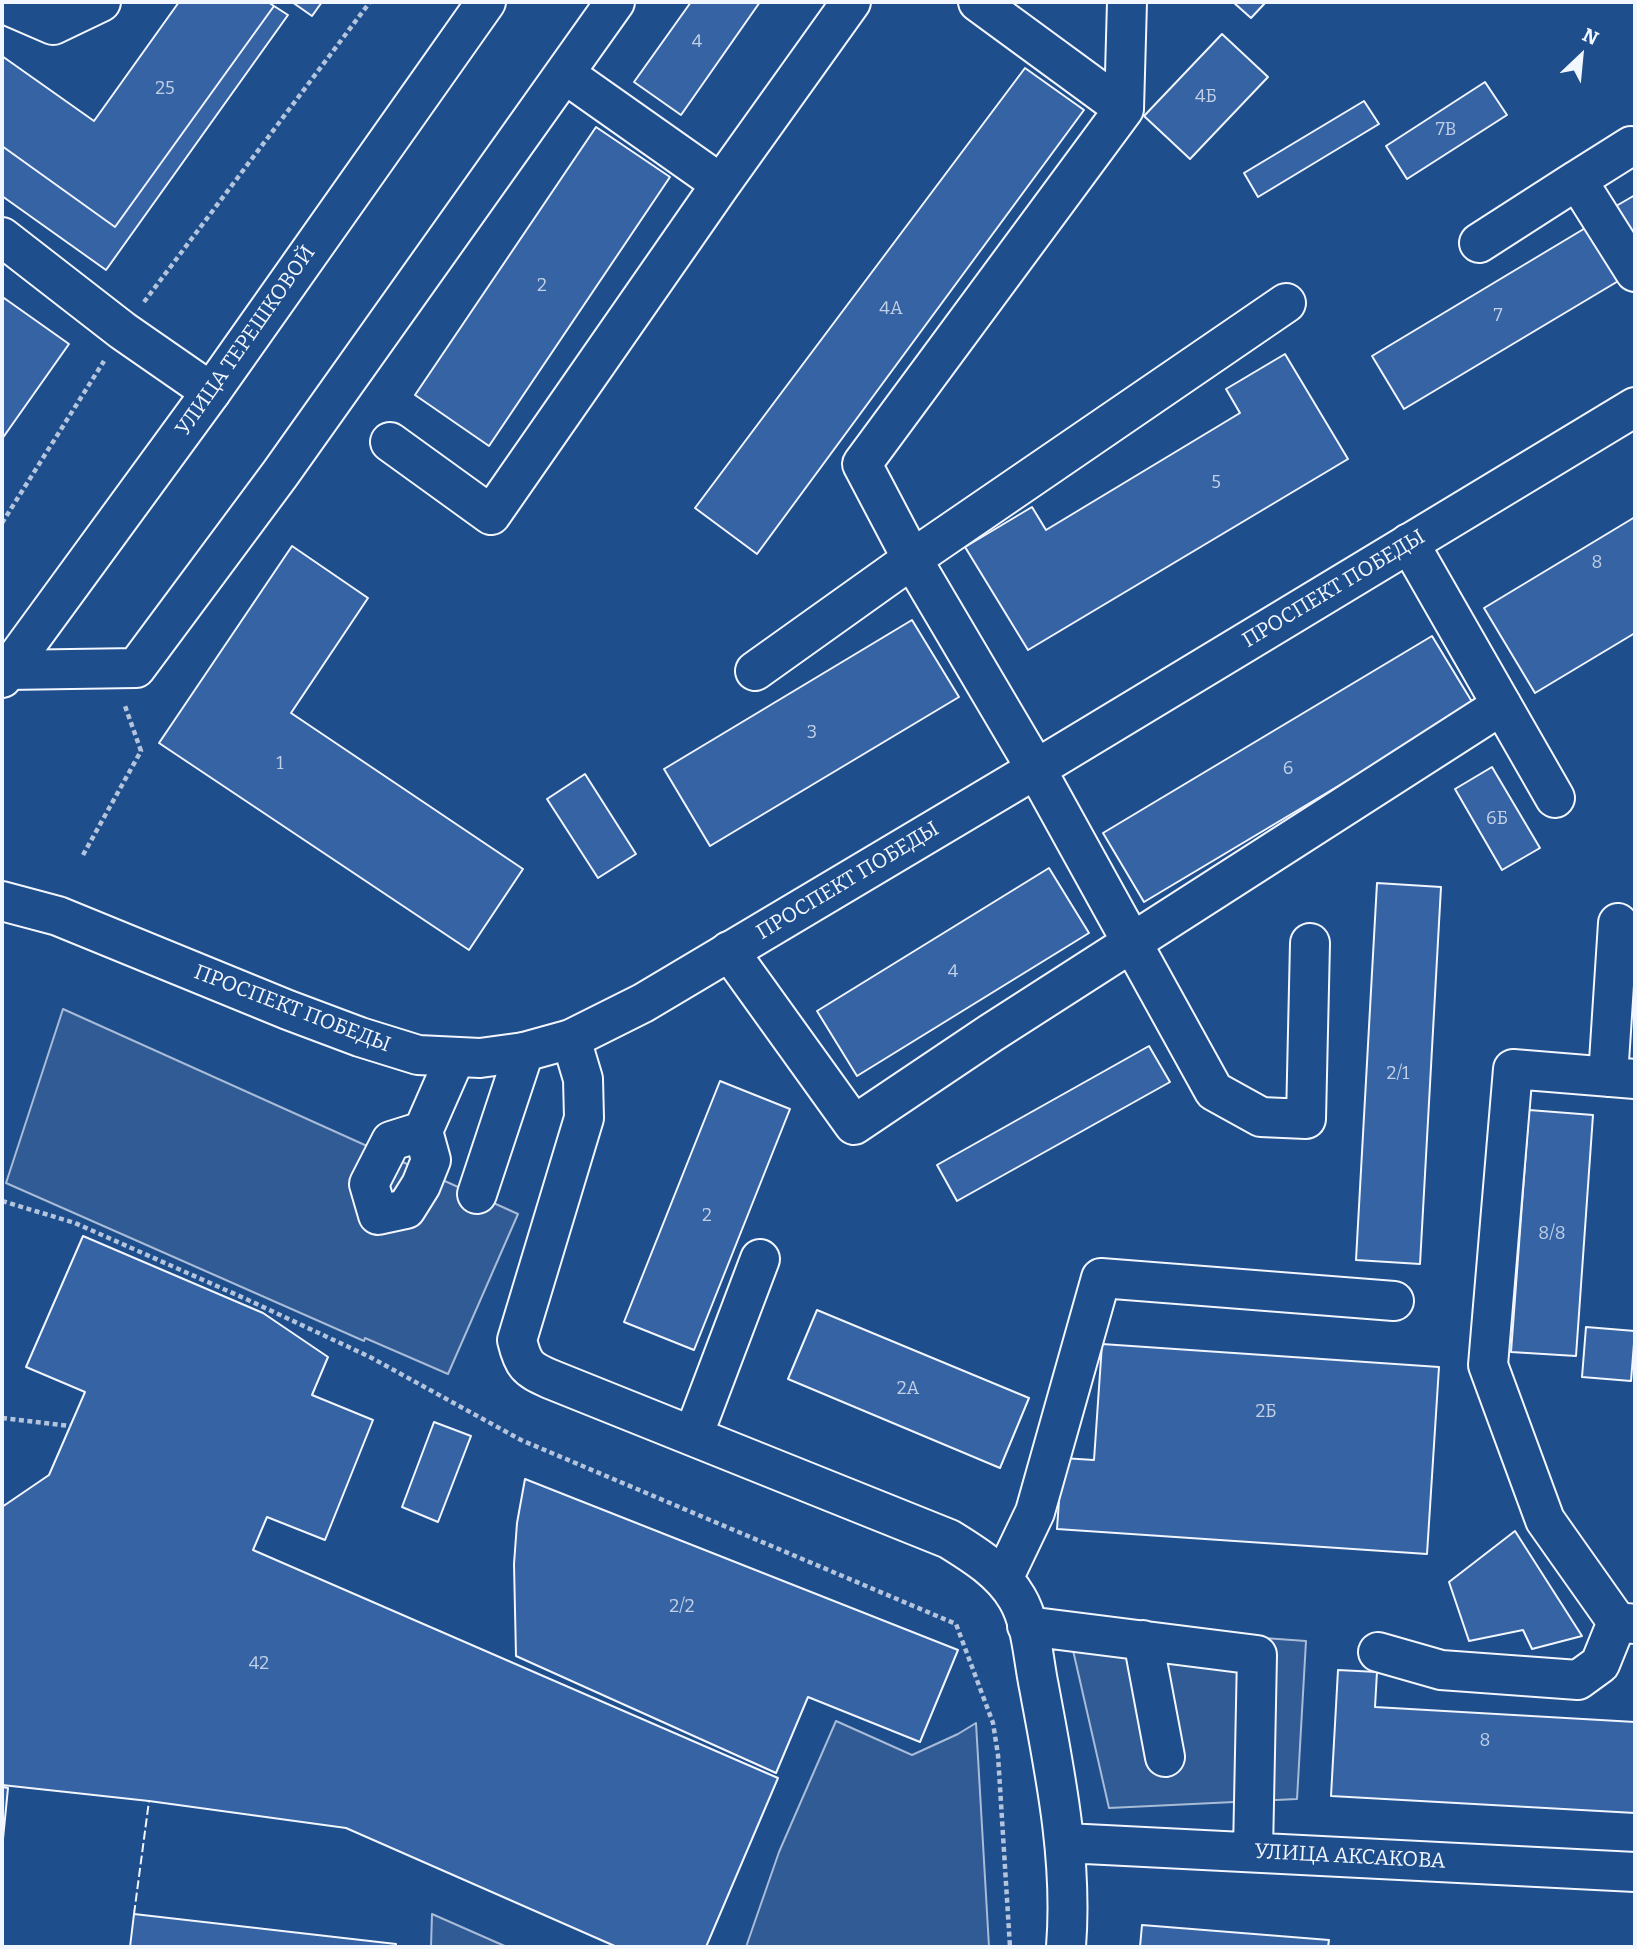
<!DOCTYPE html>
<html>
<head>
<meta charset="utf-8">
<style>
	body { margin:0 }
	#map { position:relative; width:1637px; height:1949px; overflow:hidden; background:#1f4e8c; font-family:Bitter,serif }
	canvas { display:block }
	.frame { position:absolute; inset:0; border:4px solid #f2f6ff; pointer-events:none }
	.north { position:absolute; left:1546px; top:21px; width:70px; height:70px; -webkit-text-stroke:5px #1f4e8c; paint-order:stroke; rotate:26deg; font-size:19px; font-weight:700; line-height:28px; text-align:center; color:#f2f6ff }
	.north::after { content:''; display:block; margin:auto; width:24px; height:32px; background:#f2f6ff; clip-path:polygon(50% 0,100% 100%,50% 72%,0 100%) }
</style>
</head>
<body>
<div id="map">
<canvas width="1637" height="1949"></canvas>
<div class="frame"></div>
<div class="north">N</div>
</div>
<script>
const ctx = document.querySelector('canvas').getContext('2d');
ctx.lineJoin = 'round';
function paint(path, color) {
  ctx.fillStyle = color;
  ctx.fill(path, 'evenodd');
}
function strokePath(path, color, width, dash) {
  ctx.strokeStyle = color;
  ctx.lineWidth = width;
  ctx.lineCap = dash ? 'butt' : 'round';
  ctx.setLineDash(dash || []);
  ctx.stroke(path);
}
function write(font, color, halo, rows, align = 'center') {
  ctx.font = font + ' Bitter,serif';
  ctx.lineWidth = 5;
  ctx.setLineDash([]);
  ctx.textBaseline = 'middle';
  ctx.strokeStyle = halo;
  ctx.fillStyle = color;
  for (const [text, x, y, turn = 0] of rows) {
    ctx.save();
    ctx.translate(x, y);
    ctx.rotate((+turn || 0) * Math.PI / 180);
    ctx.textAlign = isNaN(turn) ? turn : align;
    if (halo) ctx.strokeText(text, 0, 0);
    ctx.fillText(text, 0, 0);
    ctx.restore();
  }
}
const built = new Path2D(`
	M63,1009L518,1214L448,1374L365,1338L364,1341L6,1183Z
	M1067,1624L1306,1641L1297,1799L1109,1808Z
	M836,1721L912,1755L958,1734L976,1723L989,1947H746L779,1852Z
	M432,1914L507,1947H431Z`);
const building = new Path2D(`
	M179,2H268L274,6L115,227L2,146V56L94,121Z
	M292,2H322L312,16Z
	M691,2H760L681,115L634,82Z
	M1233,2H1266L1251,18Z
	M274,6L288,15L106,270L2,196V146L115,227Z
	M1222,34L1268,77L1190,159L1144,116Z
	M1025,68L1084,110L757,554L695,508Z
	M1485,82L1507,115L1407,179L1386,146Z
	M1364,101L1379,124L1258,197L1244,173Z
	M596,127L670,177L489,446L415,395Z
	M1635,195V249L1611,209Z
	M1592,224L1625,277L1404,409L1372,356Z
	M4,298L69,344L2,439V302Z
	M1285,354L1348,459L1028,650L965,547L1032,507L1046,530L1240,413L1226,389Z
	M1635,517V633L1535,693L1484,608Z
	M292,546L368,598L291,713L523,869L469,950L159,743Z
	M912,620L959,697L710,846L664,769Z
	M1432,636L1474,705L1144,902L1103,833Z
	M1492,767L1540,848L1502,870L1455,789Z
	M585,774L636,854L598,878L547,799Z
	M1049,868L1089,933L857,1076L817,1011Z
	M1377,883L1441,887L1420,1264L1356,1260Z
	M1149,1046L1170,1082L957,1201L937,1165Z
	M720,1081L790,1109L694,1350L624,1322Z
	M1529,1110L1593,1115L1576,1356L1511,1352Z
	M83,1236L263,1313L328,1357L312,1395L373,1420L325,1540L267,1517L253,1550L778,1778L706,1947H617L346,1828L149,1801L2,1785V1507L49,1475L85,1392L26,1367Z
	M817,1310L1029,1398L1000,1468L788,1379Z
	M1586,1327L1635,1331L1631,1381L1582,1377Z
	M1102,1344L1439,1367L1427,1554L1057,1529L1062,1458L1094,1460Z
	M434,1422L471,1436L438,1522L402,1507Z
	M525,1479L958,1650L920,1742L808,1697L776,1773L516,1656L514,1564L517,1523Z
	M1515,1531L1582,1636L1532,1649L1523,1630L1469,1641L1449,1582Z
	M1338,1670L1377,1672L1375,1707L1635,1722V1813L1331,1796Z
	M2,1787L8,1788L2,1849Z
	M134,1914L396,1944V1947H130Z
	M1142,1925L1329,1940L1328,1947H1140Z`);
const path = new Path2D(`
	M144,302L370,2
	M2,523L104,361
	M83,855L141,751L125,706
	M2,1201L75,1223L246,1299L370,1357L521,1440L956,1624L993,1723L998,1755L1010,1947
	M2,1418L70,1426`);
const minor = new Path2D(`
	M2,3L53,25L101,2
	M1124,109L1127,2
	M1577,180L1631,146
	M721,184L851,2
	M2,237L123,331L211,392
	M1479,243L1577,180L1635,272
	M1286,303L912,559L1036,769L1214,1091L1261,1117L1306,1119L1310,943
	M390,442L491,515L721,184L565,74
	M1409,543L1555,798
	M2,666L7,670L136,668L280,474L615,2
	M755,671L912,559L862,464L1124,109L978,2
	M729,951L854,1125L991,1033L1502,705
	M571,1039L583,1079L584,1118L517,1340C523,1365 527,1369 550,1379L949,1539C975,1555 1002,1572 1017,1598C1032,1623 1033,1659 1039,1687C1055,1773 1073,1859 1066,1947
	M1608,1077L1618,923
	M1635,1079L1513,1069L1488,1365L1545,1520L1617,1622L1635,1624
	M423,1131L391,1141L369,1184L378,1215L406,1209L421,1185L431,1160L423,1131L455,1058
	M477,1194L524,1052
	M693,1436L760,1259
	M1003,1579L1035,1512L1101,1278L1394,1301
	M1027,1626L1257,1655L1253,1851
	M1143,1640L1165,1757
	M1378,1652L1441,1670L1578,1680L1600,1664L1617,1622
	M1066,1843L1635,1872`);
const major = new Path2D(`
	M2,678L211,392L486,2
	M2,901L58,916L288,1010L360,1037L418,1055L480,1058L524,1052L571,1039L643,1003L1036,769L1635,407`);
const fence = new Path2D(`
	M134,1914L149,1801`);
const numberNames = [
	["4",697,42],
	["25",165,89],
	["4Б",1206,97],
	["7В",1446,130],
	["2",542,286],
	["4А",891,309],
	["7",1498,316],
	["5",1216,483],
	["8",1597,563],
	["3",812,733],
	["1",280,764],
	["6",1288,769],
	["6Б",1497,819],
	["4",953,972],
	["2/1",1398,1074],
	["2",707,1216],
	["8/8",1552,1234],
	["2А",908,1389],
	["2Б",1266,1412],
	["2/2",682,1607],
	["42",259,1664],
	["8",1485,1741]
];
const streetNames = [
	["УЛИЦА ТЕРЕШКОВОЙ",246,341,-55],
	["ПРОСПЕКТ ПОБЕДЫ",1334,589,-31],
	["ПРОСПЕКТ ПОБЕДЫ",848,881,-31],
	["ПРОСПЕКТ ПОБЕДЫ",292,1009,21],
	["УЛИЦА АКСАКОВА",1350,1857,3]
];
paint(built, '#305b95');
strokePath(built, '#a8bbd7', 2);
paint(building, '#3563a3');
strokePath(building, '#f2f6ff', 2);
strokePath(minor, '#f2f6ff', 42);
strokePath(major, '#f2f6ff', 42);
strokePath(path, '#b3c4dc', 4.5, [5, 3.5]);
strokePath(minor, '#1f4e8c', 38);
strokePath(major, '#1f4e8c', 38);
strokePath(fence, '#f2f6ff', 2, [9, 3.5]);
write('18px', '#c3d1e8', null, numberNames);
write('21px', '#f2f6ff', '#1f4e8c', streetNames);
</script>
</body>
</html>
